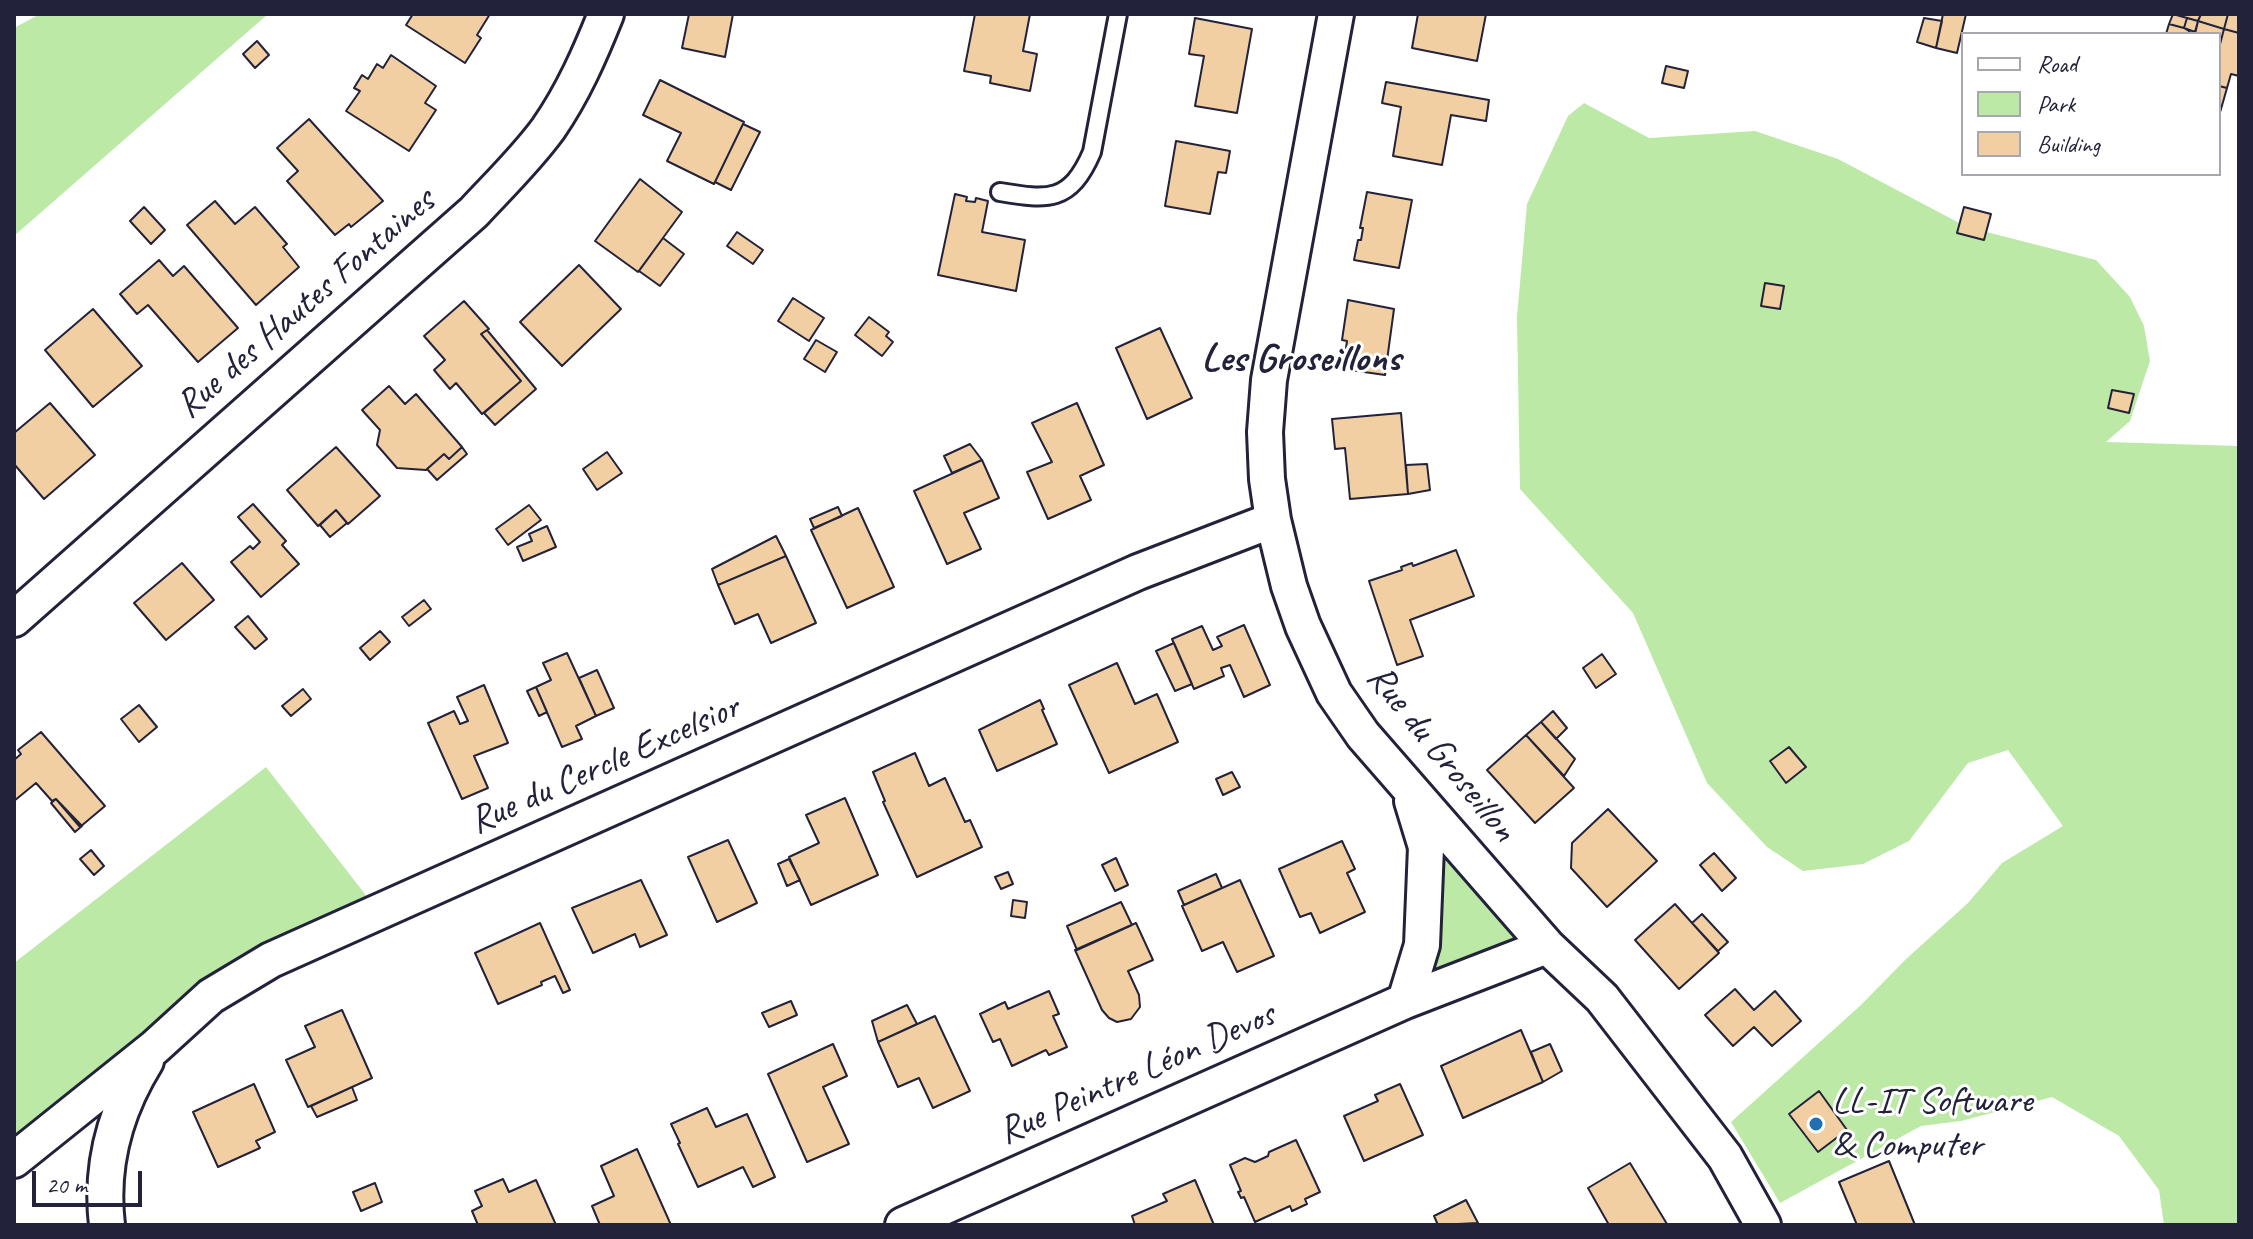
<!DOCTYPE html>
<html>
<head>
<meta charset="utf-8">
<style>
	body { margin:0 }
	#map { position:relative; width:2253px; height:1239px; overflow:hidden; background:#fff; font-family:Caveat,sans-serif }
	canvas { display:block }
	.frame { position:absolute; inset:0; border:16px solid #22223b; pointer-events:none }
	.legend { position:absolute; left:1961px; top:32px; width:260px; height:144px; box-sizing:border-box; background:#fff; border:2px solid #a7a7b1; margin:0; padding:10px 14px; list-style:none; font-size:24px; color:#22223b }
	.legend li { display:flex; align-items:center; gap:16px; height:40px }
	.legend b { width:40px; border:2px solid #a7a7b1 }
	.scale { position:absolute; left:32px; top:1171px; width:110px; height:36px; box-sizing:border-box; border:4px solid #22223b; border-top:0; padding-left:10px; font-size:24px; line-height:28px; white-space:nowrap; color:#22223b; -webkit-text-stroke:6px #fff; paint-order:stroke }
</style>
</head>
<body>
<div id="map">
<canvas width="2253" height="1239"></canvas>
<div class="frame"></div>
<ul class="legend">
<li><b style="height:10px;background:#fff"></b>Road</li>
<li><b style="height:22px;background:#bde9a7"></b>Park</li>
<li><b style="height:22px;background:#f1cfa2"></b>Building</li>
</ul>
<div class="scale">20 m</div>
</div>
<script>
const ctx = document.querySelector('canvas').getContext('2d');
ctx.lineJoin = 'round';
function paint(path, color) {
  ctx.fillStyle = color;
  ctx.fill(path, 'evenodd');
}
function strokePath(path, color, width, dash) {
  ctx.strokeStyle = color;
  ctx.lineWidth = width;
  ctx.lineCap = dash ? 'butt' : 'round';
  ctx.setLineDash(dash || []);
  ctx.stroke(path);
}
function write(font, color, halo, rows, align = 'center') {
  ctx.font = font + ' Caveat,sans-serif';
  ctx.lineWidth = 6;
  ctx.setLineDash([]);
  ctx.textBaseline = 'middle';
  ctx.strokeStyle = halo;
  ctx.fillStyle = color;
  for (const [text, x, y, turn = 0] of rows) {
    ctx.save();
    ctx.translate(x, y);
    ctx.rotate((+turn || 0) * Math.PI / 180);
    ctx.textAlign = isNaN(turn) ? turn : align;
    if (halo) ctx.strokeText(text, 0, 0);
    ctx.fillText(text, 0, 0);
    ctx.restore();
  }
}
const green = new Path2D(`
	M40,14H268L14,236V28Z
	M1584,103L1649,138L1755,131L1838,159L1967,227L2096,260L2130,297L2144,326L2150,361L2130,421L2106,442L2239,446V1225H2164L2159,1190L2119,1136L2052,1097L1961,1121L1921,1126L1780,1203L1731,1122L1861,1005L1905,960L1968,903L2002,863L2063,826L2008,750L1968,763L1909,841L1863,864L1803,871L1767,847L1707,783L1633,613L1520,489L1517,317L1527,204L1568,116Z
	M266,767L379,912L271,960L14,1160V963Z
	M1444,846L1519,929L1512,943L1446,967H1433L1425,866Z`);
const building = new Path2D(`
	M413,14H490L477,35L481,38L465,63L406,25Z
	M689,14H733L725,57L682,48Z
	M975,14H1030L1023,51L1037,54L1030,91L990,83L991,76L964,71Z
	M1418,14H1486L1477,61L1412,48Z
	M1943,14H1966L1957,53L1936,48Z
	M2173,14H2201L2198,21Z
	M2173,14L2187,18L2184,28L2169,24Z
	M2201,14H2228L2224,29L2198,21Z
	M2228,14H2239V33L2224,29Z
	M1195,18L1252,29L1237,113L1195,106L1204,56L1189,54Z
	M1924,18L1942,21L1936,48L1917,42Z
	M2187,18L2198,21L2195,32L2184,28Z
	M2198,21L2224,29L2219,48V34H2195Z
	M2169,24L2184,28L2189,31V34H2166Z
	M2224,29L2239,33V76L2231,74L2227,88L2219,86V48Z
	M257,41L269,55L255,68L243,54Z
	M391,55L436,86L425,103L436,110L409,151L346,111L360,91L354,88L362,75L368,79L377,64L383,68Z
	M1666,66L1688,71L1684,88L1662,83Z
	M660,80L744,122L714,184L667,161L681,133L643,115Z
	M1386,82L1489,100L1486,121L1451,115L1442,165L1393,156L1401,107L1382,103Z
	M2219,86L2227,88L2219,116Z
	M309,119L383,201L351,227L349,224L335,235L287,181L298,171L277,148Z
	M743,124L760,132L731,190L715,182Z
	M1176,141L1230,151L1226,173L1218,172L1210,214L1165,206Z
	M640,179L682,212L638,272L595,241Z
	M1367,192L1412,200L1399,268L1354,260L1358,240H1361L1363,228H1360Z
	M955,194L967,197L966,201L975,202L976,198L988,201L982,232L1025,240L1016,291L938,275Z
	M215,201L235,224L255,207L287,244L283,247L299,267L256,305L187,225Z
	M144,207L165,230L151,244L130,221Z
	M1964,207L1991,214L1984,240L1957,233Z
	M737,232L763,250L753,264L727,246Z
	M663,238L684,254L660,286L639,271Z
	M159,260L173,276L184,266L238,328L198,362L148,305L137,314L120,294Z
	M579,265L621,309L562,366L520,322Z
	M1765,283L1784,286L1780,309L1761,306Z
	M793,298L824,318L809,341L778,321Z
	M1348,300L1394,309L1385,375L1343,369L1347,341L1342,340Z
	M464,301L489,329L481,334L521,381L482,414L456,383L450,389L434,370L445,360L424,336Z
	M93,309L142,366L93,407L45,350Z
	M869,317L889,332L886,336L893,342L882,356L855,335Z
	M1160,328L1192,398L1147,419L1116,348Z
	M487,330L536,389L495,425L484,413L521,381L481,334Z
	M816,340L837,352L825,372L804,359Z
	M389,386L405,404L416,394L462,447L449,459L444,454L426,470L397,468L377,445L380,430L362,410Z
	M2112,390L2134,394L2129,413L2108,408Z
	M50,403L95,455L44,499L14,464V433Z
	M1077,403L1104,465L1080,476L1091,500L1048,519L1027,472L1052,462L1032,423Z
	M1401,413L1408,494L1350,499L1345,448L1335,449L1332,419Z
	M970,444L982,460L952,473L944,456Z
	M336,447L380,496L348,524L336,510L318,526L287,490Z
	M462,447L467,454L437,480L427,469L444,454L449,459Z
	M607,452L622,473L597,490L583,469Z
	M982,460L999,498L964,513L981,549L947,564L914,491Z
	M1427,464L1430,490L1408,494L1406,465Z
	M253,504L286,541L282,545L299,564L261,597L231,562L250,546L253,549L260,542L238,517Z
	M529,505L541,520L508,545L496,529Z
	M838,507L842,516L814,528L810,519Z
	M858,508L894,587L847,608L811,530Z
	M336,510L347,523L330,537L320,525Z
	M547,526L556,547L523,561L517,547L532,541L529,534Z
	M776,536L786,556L718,585L712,569Z
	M1456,550L1474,596L1410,620L1423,656L1397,665L1369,581L1402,570L1401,567L1412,563L1413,566Z
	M786,556L816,623L771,643L758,614L735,624L718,585Z
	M182,563L214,600L166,640L134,603Z
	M424,600L431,609L409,626L402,617Z
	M248,616L267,639L255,649L235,627Z
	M1244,625L1270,685L1244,697L1230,665L1221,668L1224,676L1194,689L1172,639L1202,626L1213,650L1222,646L1217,637Z
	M380,631L390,642L370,660L360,648Z
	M1174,643L1192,684L1175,691L1156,651Z
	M567,653L596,716L576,726L582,739L562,747L536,687L551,680L543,663Z
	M1602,654L1616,674L1596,688L1583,668Z
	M1117,663L1135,704L1157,694L1178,742L1109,773L1069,685Z
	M597,670L614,708L596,716L579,678Z
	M484,685L508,743L474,756L488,788L462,799L428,723L454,711L460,724L468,721L457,697Z
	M536,687L547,712L539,716L527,691Z
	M303,689L311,699L291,716L282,706Z
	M1040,700L1044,709L1042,710L1057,744L997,771L979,730Z
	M139,705L157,727L139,742L121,719Z
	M1553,711L1567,728L1556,739L1541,722Z
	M1541,722L1575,759L1564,776L1526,735Z
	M41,732L105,806L80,827L56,799L52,801L36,783L14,801V760L21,754L18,750Z
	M1526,735L1574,788L1535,823L1487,770Z
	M1789,747L1806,767L1786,783L1770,761Z
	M915,753L929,786L945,778L965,822L970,820L982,847L917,877L883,802L885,801L873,772Z
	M1232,772L1240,787L1223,795L1216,779Z
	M845,798L878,875L811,905L789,857L819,843L806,815Z
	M56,799L82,826L75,832L51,803Z
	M1608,809L1657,861L1607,907L1571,868L1572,843Z
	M728,840L757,903L717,922L688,857Z
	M1342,841L1355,869L1347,873L1365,912L1320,933L1311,913L1300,917L1279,869Z
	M91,850L104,866L94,875L80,859Z
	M1714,853L1736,878L1722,891L1700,865Z
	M1116,858L1128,885L1115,891L1102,865Z
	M789,859L800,880L787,886L778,864Z
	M1008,872L1013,884L1001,889L995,877Z
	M1216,874L1222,888L1184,905L1178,891Z
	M641,880L667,935L640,947L635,934L593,953L572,908Z
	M1240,880L1274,956L1237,972L1223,942L1202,951L1182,906Z
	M1013,900L1027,902L1025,918L1011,916Z
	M1121,902L1132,925L1077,950L1067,926Z
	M1675,904L1719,953L1679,989L1635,940Z
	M1702,914L1728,942L1718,951L1692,923Z
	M540,923L570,990L563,993L555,976L541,982L542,985L498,1004L475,953Z
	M1136,923L1153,960L1128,971L1139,995L1140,1007L1131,1019L1117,1022L1109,1018L1102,1010L1075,950Z
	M1735,989L1754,1010L1775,991L1801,1021L1772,1046L1754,1027L1733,1046L1705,1015Z
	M1049,991L1059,1014L1053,1016L1067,1047L1049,1055L1046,1050L1012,1066L1000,1039L993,1042L980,1014L1005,1002L1008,1009Z
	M791,1001L797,1015L769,1027L762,1013Z
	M907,1005L917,1024L878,1042L872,1021Z
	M342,1010L372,1078L308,1107L286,1060L315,1047L305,1026Z
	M935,1016L970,1091L933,1108L919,1078L898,1087L878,1042Z
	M1521,1030L1543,1082L1463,1118L1441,1066Z
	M833,1044L847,1076L823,1087L849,1144L807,1162L768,1074Z
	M1550,1044L1562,1071L1543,1082L1531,1052Z
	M254,1084L275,1132L256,1141L260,1148L218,1167L193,1112Z
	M1400,1084L1423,1135L1364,1161L1344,1116L1378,1101L1375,1095Z
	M352,1087L357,1100L317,1117L311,1106Z
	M1819,1091L1847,1130L1818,1152L1789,1114Z
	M707,1108L716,1127L747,1114L775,1177L753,1187L743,1167L698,1187L678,1144L680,1143L671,1124Z
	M1296,1140L1320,1192L1305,1199L1307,1204L1292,1211L1290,1206L1255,1222L1244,1197L1241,1198L1238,1192L1241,1191L1230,1165L1245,1158L1255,1162L1268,1156L1269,1152Z
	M637,1149L671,1225H600L592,1206L614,1196L601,1166Z
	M1889,1161L1915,1225H1857L1839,1182Z
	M1630,1163L1667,1224L1665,1225H1609L1588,1188Z
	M503,1179L509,1192L536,1180L556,1225H478L472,1211L482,1206L475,1191Z
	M1195,1180L1214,1225H1135L1132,1216L1167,1201L1163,1194Z
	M375,1183L382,1202L361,1211L353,1192Z
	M1466,1200L1478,1223L1438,1225L1434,1216Z`);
const service = new Path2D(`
	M1000,192C1048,200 1070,203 1092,152L1118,14`);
const minor = new Path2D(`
	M1336,14L1269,380L1265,432L1267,479L1273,520L1289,586L1303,626L1334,693L1363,735L1519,914L1547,946L1602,998L1725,1157L1763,1225
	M14,619L474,212C499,185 526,159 548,129C573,93 590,54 606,14
	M1405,1001L1422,945L1426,847L1412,801
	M14,1160L155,1047L211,996L271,960L1138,572L1273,520
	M107,1225C100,1166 115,1111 146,1061
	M903,1225L1405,1001L1547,946`);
const markers = [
	[1816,1124,8,"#1f6fb2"]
];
const streetNames = [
	["Rue des Hautes Fontaines",306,304,-41],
	["Rue du Groseillon",1441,754,51],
	["Rue du Cercle Excelsior",605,765,-24],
	["Rue Peintre Léon Devos",1137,1074,-24]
];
const poiNames = [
	["LL-IT Software",1832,1102],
	["& Computer",1832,1146]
];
const neighbourhoodNames = [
	["Les Groseillons",1301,360]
];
paint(green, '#bde9a7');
paint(building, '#f1cfa2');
strokePath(building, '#22223b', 2);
strokePath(service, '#22223b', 22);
strokePath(minor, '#22223b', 40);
strokePath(service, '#fff', 16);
strokePath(minor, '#fff', 34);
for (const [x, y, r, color] of markers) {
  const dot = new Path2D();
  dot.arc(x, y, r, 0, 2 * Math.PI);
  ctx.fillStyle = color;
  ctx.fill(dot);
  strokePath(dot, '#fff', 3);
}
write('38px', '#22223b', '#fff', streetNames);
write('38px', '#22223b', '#fff', poiNames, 'left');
write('bold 40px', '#22223b', '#fff', neighbourhoodNames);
</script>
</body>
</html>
